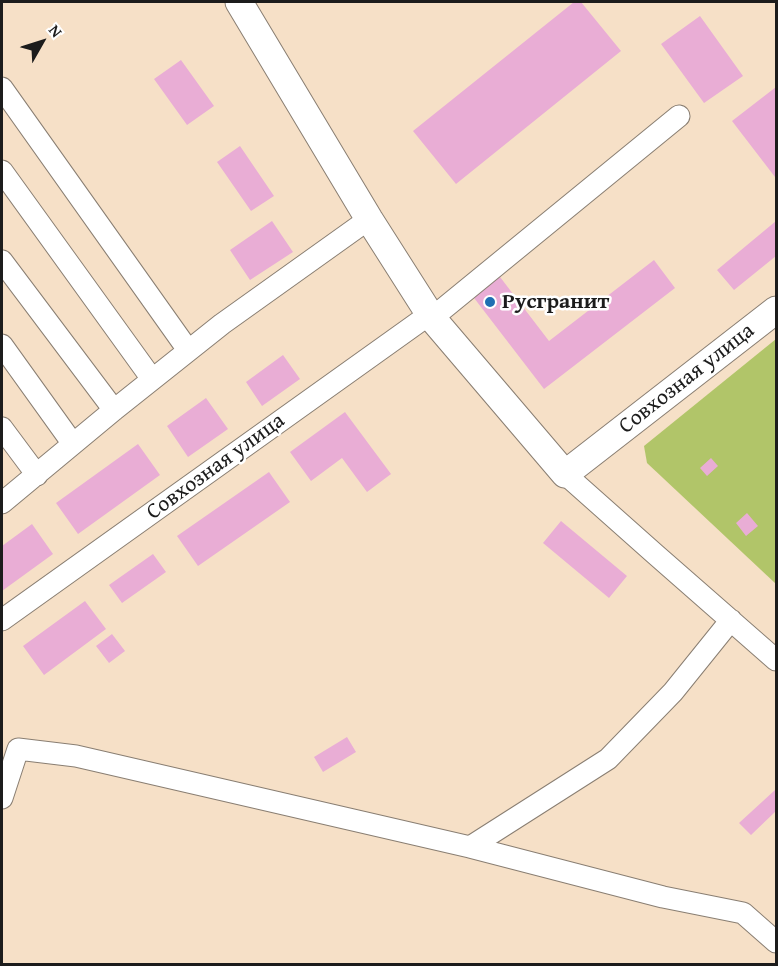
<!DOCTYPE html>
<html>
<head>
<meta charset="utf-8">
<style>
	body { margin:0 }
	#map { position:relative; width:778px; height:966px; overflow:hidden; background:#f6e0c7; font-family:"Gentium Book Plus",serif }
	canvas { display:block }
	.frame { position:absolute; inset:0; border:3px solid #1c1c1c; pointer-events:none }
	.north { position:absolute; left:12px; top:12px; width:60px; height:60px; -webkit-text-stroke:4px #fff; paint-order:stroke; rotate:51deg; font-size:16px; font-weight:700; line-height:24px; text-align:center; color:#1c1c1c }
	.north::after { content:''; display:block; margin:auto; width:21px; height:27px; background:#1c1c1c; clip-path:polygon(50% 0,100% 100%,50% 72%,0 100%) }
</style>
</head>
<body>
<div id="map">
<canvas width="778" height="966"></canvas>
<div class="frame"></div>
<div class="north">N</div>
</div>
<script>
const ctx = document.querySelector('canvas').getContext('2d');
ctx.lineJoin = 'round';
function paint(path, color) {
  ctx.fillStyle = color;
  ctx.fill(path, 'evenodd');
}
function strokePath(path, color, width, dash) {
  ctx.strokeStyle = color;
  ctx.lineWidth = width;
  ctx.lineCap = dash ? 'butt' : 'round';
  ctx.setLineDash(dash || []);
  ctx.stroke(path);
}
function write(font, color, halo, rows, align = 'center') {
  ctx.font = font + ' "Gentium Book Plus",serif';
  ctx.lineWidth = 5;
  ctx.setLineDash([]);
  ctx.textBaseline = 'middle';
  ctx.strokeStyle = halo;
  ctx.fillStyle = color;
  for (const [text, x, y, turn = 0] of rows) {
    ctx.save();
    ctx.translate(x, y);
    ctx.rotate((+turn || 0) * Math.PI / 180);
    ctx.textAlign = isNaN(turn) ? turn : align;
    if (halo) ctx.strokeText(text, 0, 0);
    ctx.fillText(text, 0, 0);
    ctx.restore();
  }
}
const green = new Path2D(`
	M776,339V584L647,463L644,446Z`);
const building = new Path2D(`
	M574,2H581L621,51L456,184L413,131Z
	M700,16L743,76L704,103L661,44Z
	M181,60L214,106L187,125L154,79Z
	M776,87V176L775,177L732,121Z
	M240,146L274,196L251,211L217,162Z
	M272,221L293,252L250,280L230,250Z
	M776,221V256L734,290L717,270Z
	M654,260L675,288L544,389L471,294L497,273L549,341Z
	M283,355L300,379L262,406L246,382Z
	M206,398L228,429L188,457L167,426Z
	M345,412L391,474L367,492L342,458L311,481L290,452Z
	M138,444L160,475L78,534L56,503Z
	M711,458L718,466L707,476L700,468Z
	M269,472L290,502L198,566L177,536Z
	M747,513L758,526L746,536L736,523Z
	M561,521L627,576L609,598L543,543Z
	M32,524L53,554L2,591V546Z
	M153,554L166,572L122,603L109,585Z
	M85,601L106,629L44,675L23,646Z
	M112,634L125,651L109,663L96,646Z
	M347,737L356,752L323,772L314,757Z
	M775,790L776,792V811L751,835L739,823Z`);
const minor = new Path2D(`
	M2,88L188,350
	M2,171L152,379
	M2,261L114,410
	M432,318L679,116
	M2,345L73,444
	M2,428L37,475
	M565,474L655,554L776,660
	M2,503L114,410L222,324L369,219
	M2,620L430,314
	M2,798L18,749L76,756L470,847L663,897L743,913L776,942
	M470,847L608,759L673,692L731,620`);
const major = new Path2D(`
	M239,2L369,219L432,318L565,474L776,310`);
const markers = [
	[490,302,6,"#1f6fb2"]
];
const poiNames = [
	["Русгранит",502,302]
];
const streetNames = [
	["Совхозная улица",687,379,-38],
	["Совхозная улица",216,467,-36]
];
paint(green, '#b1c569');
paint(building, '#e9add5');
strokePath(minor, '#897e72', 23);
strokePath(major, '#897e72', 29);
strokePath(minor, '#fff', 21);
strokePath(major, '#fff', 27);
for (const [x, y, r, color] of markers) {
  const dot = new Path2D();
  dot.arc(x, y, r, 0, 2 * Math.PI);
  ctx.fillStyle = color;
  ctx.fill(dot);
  strokePath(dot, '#fff', 2);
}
write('bold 22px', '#1c1c1c', '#fff', poiNames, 'left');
write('22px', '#1c1c1c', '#fff', streetNames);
</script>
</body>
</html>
